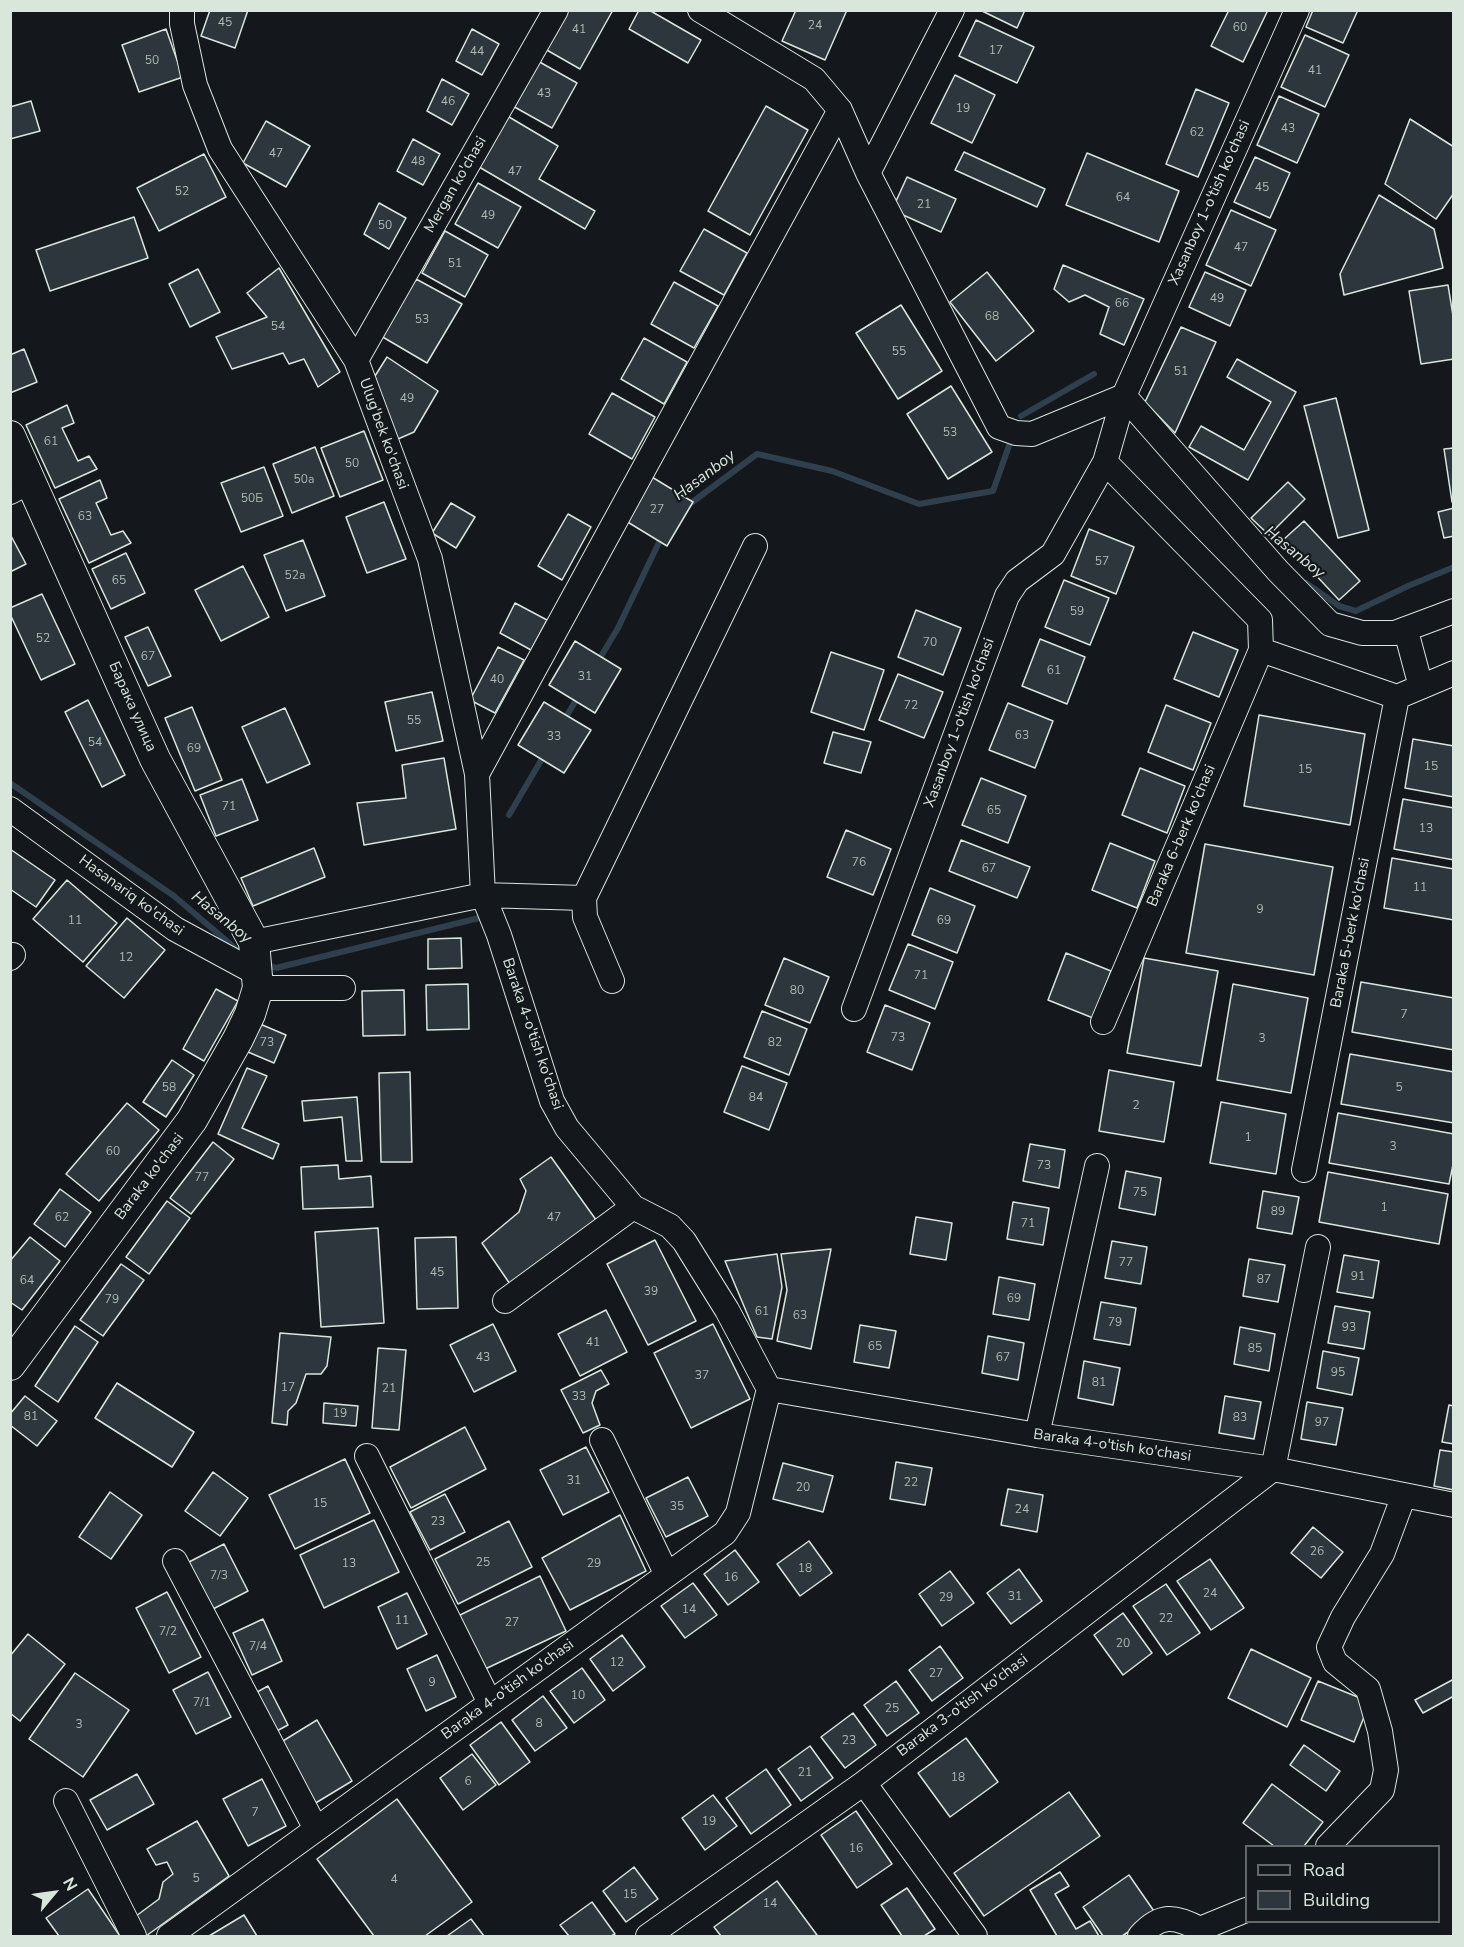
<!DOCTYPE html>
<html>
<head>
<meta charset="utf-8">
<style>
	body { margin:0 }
	#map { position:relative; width:1464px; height:1947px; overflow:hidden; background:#14181c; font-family:"Nunito Sans",sans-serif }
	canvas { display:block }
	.frame { position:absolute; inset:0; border:12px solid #d8e6dc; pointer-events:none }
	.legend { position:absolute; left:1245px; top:1845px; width:195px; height:78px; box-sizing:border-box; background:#14181c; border:2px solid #626a69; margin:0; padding:8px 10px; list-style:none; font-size:18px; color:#d8e6dc }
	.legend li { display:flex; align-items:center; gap:12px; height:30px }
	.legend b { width:30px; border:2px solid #626a69 }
	.north { position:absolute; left:24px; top:1863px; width:60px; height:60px; -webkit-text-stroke:4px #14181c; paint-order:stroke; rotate:61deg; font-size:16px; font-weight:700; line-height:24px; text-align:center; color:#d8e6dc }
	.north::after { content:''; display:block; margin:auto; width:21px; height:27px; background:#d8e6dc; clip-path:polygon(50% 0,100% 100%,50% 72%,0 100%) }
</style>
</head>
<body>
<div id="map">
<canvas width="1464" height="1947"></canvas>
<div class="frame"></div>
<ul class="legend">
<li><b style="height:8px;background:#14181c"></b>Road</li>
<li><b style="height:16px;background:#2c363c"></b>Building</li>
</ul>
<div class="north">N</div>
</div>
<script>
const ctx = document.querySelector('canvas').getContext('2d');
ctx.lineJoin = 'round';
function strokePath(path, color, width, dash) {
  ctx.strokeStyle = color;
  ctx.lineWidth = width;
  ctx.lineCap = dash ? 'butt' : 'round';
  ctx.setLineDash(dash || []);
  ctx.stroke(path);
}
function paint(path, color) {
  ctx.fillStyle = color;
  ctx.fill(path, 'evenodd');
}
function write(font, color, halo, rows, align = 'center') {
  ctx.font = font + ' "Nunito Sans",sans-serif';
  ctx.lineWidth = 4.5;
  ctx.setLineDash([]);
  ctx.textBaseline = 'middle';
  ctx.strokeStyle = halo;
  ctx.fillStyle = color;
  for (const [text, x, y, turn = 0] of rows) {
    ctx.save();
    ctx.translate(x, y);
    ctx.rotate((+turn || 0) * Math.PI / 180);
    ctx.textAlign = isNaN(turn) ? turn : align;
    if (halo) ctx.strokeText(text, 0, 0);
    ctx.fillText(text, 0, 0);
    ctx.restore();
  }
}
const stream = new Path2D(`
	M1021,416L1094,374
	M687,506L757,454L832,471L919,504L993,491L1011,440
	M1306,583L1339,606L1356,611L1408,586L1454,567
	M597,663L618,628L662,536
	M563,722L579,695
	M10,783L174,896L242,954
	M509,815L546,752
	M265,964L276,968L479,918`);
const building = new Path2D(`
	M210,10H248L235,48L201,36Z
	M567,10H613L580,69L545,49Z
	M639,10H649L701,40L688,63L629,29Z
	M796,10H847L825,60L782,41Z
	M980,10H1025L1017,28Z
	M1229,10H1268L1243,62L1211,46Z
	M1313,10H1358L1343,43L1306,27Z
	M976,20L1034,47L1017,83L959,56Z
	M166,29L183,77L139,92L122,45Z
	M472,29L499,44L482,75L456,61Z
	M1305,35L1349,55L1325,107L1281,87Z
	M536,60L577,83L552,128L511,105Z
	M955,75L995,95L972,143L931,123Z
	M442,79L469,94L452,125L427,111Z
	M1196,89L1229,103L1198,177L1166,164Z
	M1279,96L1319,114L1297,163L1257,145Z
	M31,101L40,131L10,139V107Z
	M766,106L808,130L750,235L708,211Z
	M504,114L558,146L539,179L595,211L585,229L474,164Z
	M1410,119L1454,147V193L1436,219L1385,184Z
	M266,121L310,146L286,187L243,163Z
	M413,139L440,154L423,185L397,171Z
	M964,152L1045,189L1037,207L955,170Z
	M1087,153L1179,191L1159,242L1066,205Z
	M204,154L226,197L159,231L137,188Z
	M1255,157L1290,173L1270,218L1234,202Z
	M907,177L956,199L941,232L892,210Z
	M478,183L521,207L498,248L455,224Z
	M1379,195L1434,229L1443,268L1344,295L1340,274Z
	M379,203L406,218L389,249L364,234Z
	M1231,210L1276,230L1251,286L1206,265Z
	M134,217L148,258L50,291L36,250Z
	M704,229L747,253L724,295L680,271Z
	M445,231L488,255L465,297L422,273Z
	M1063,265L1144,299L1124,345L1100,334L1109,307L1085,295L1069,302L1054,289Z
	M279,268L340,372L318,387L304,359L289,364L283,353L232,369L216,337L267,317L247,293Z
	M198,269L220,312L190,327L169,284Z
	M987,272L1034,331L996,361L950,302Z
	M1205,272L1246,290L1230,326L1189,307Z
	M416,279L462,304L427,363L381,336Z
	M674,282L718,306L694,348L651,324Z
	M1448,285L1454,322V359L1421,364L1409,291Z
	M901,305L942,371L898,399L856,333Z
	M1181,327L1216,342L1175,433L1145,402Z
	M644,338L687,362L664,404L621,379Z
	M24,349L37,382L10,393V355Z
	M387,357L438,391L414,432L398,439L383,408L375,376Z
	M1237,359L1296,392L1248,480L1189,447L1201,426L1244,450L1271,402L1227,377Z
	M951,386L992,452L948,479L907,414Z
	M612,393L655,417L632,459L589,434Z
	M1336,398L1369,530L1338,538L1304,406Z
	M67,405L74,423L62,428L78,461L89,456L97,469L55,488L26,425Z
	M364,431L383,480L340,497L321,448Z
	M315,447L334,496L292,513L273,464Z
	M1454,448V502H1452L1444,449Z
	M264,467L283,516L241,532L221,483Z
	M647,474L693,502L667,546L621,518Z
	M100,480L107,498L96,503L111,535L123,531L131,543L89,563L59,499Z
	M1288,482L1305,499L1269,535L1251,518Z
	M384,502L406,559L367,573L346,517Z
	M451,503L475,517L456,548L432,533Z
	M1454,508V536L1444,538L1438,512Z
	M568,514L591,527L562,580L538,566Z
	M1304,521L1360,581L1339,600L1283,540Z
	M1089,529L1134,547L1116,594L1071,576Z
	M10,534L26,564L10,572Z
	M303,540L325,596L286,611L264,555Z
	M126,553L145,593L111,609L92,569Z
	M243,566L269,617L221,641L195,590Z
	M1064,580L1109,598L1090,645L1045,627Z
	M42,594L75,664L41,680L10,614V608Z
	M515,603L547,620L531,650L500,633Z
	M916,610L961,628L943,675L898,657Z
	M148,627L171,676L148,686L125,637Z
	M1193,632L1238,650L1219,697L1174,679Z
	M1040,639L1085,657L1067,704L1022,686Z
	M575,641L621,669L595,713L549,685Z
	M498,647L524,660L495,713L470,700Z
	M831,652L884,670L864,730L811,712Z
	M898,674L943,692L924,738L879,720Z
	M432,692L443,741L396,751L385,702Z
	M88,700L125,775L102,787L65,712Z
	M544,702L591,730L564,773L518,745Z
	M1008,703L1053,721L1035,768L989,750Z
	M1166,705L1211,723L1193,770L1148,752Z
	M192,707L222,780L195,791L165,718Z
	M285,708L310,764L267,783L242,727Z
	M1259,715L1365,734L1350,825L1244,806Z
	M833,732L871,742L861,773L824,763Z
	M1413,739L1454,746V797L1405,788Z
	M444,758L456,829L364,845L357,803L406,798L402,765Z
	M1140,768L1185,786L1167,833L1122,815Z
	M981,778L1026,796L1008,843L962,825Z
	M242,779L258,820L216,836L200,795Z
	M1403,799L1454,808V860L1394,849Z
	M846,830L891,849L873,895L827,877Z
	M961,840L1030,867L1017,898L949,871Z
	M1110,843L1155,861L1137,908L1092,890Z
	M1205,844L1333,867L1314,975L1186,953Z
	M314,848L325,877L253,906L241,878Z
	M10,849L55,880L36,907L10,889Z
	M1392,858L1454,869V920L1384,908Z
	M67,880L117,923L83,962L33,919Z
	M930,888L975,906L957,953L912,935Z
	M127,918L165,950L124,998L86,966Z
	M461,938L462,968L428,969V939Z
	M908,944L953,962L935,1009L889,990Z
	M1066,953L1111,971L1093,1018L1048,1000Z
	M784,958L829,977L810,1023L765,1005Z
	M1144,958L1218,971L1201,1066L1127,1053Z
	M1361,982L1454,998V1050L1352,1032Z
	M468,984L469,1029L427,1030L426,985Z
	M1233,984L1308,998L1291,1093L1217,1080Z
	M216,989L238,1001L204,1061L183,1049Z
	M404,990L405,1035L363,1036L362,991Z
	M885,1005L930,1023L912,1070L867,1052Z
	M762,1011L807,1029L789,1075L744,1057Z
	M260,1024L286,1035L274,1063L248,1052Z
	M1350,1054L1454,1072V1123L1341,1104Z
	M172,1060L194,1075L166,1117L143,1102Z
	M742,1066L787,1083L769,1130L724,1112Z
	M247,1068L267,1076L242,1128L279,1144L273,1159L218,1134Z
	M1109,1070L1174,1082L1164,1142L1099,1131Z
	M410,1072L412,1162H381L379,1073Z
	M357,1097L362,1161H346L342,1117L304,1121L302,1101Z
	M1221,1102L1286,1114L1276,1174L1210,1163Z
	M127,1103L159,1130L99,1201L66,1174Z
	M1338,1113L1454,1134V1160L1449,1184L1329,1163Z
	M213,1142L234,1159L191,1214L170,1198Z
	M1030,1144L1065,1150L1059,1188L1023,1181Z
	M551,1157L599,1224L512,1287L482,1243L519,1212L526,1191L520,1179Z
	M338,1165L339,1179L371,1176L373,1207L303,1209L301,1167Z
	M1126,1171L1161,1178L1155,1215L1119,1208Z
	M1328,1172L1448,1194L1439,1244L1319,1222Z
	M60,1189L91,1212L65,1247L34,1224Z
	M1263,1191L1299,1197L1292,1234L1257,1228Z
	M167,1201L190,1218L149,1274L126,1257Z
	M1013,1202L1049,1208L1043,1245L1007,1239Z
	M916,1217L952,1223L946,1260L910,1254Z
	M378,1228L384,1323L321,1327L315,1232Z
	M30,1237L60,1261L22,1310L10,1302V1261Z
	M456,1237L458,1308L417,1309L415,1238Z
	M655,1240L696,1321L648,1345L607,1264Z
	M1112,1241L1147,1247L1141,1284L1105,1278Z
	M831,1249L811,1349L777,1341L787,1290L781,1254Z
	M777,1254L782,1287L772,1339L757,1337L725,1261Z
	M1344,1255L1379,1261L1373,1298L1337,1292Z
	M1249,1259L1285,1265L1278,1302L1243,1296Z
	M121,1264L144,1280L103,1336L80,1320Z
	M999,1277L1035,1284L1029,1320L993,1314Z
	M1101,1302L1136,1308L1130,1345L1094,1339Z
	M1335,1306L1370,1312L1364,1349L1328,1343Z
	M606,1310L627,1352L580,1376L558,1334Z
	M493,1324L516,1371L474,1392L450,1345Z
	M713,1324L750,1399L691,1428L654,1353Z
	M860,1325L896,1331L889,1368L854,1362Z
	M75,1326L98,1342L58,1402L35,1386Z
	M1240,1327L1275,1334L1269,1371L1234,1364Z
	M280,1333L331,1337L327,1366L321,1374H306L296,1403L288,1411L287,1425L272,1423Z
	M988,1336L1024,1343L1018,1380L982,1373Z
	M378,1348L406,1350L399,1430L372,1428Z
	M1323,1351L1359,1358L1352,1395L1317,1388Z
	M1084,1361L1120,1368L1113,1405L1078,1398Z
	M601,1370L609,1384L596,1391L592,1403L600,1425L583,1433L561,1390Z
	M117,1383L194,1432L172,1467L95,1418Z
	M25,1396L57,1421L37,1446L10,1425V1414Z
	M1225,1396L1261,1402L1254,1439L1219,1433Z
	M1307,1402L1343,1408L1336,1445L1301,1439Z
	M324,1403L358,1406L356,1426L323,1423Z
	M1449,1405L1454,1406V1444L1442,1442Z
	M465,1427L486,1469L411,1508L390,1467Z
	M586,1447L609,1492L563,1515L540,1470Z
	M1440,1450L1454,1452V1490L1434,1486Z
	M345,1459L370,1513L295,1549L269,1495Z
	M896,1462L932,1468L925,1505L890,1499Z
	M783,1463L833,1476L823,1512L773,1499Z
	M213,1472L248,1498L220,1536L185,1511Z
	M688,1477L708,1516L666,1537L646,1498Z
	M1008,1489L1043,1495L1037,1532L1001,1525Z
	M110,1492L142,1515L111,1559L79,1537Z
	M445,1494L465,1532L430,1550L410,1512Z
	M620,1515L646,1571L570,1610L542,1558Z
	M374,1520L399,1572L324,1608L300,1555Z
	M509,1521L532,1567L458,1604L435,1559Z
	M1313,1527L1343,1552L1321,1578L1291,1553Z
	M809,1541L832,1573L800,1596L777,1564Z
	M224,1544L248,1591L213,1609L189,1562Z
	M735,1550L759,1582L728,1605L704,1574Z
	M1210,1559L1244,1608L1211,1630L1177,1581Z
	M1019,1569L1042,1601L1011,1624L987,1593Z
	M950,1571L974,1603L942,1626L919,1594Z
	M540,1576L566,1631L483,1670L458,1616Z
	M693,1583L717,1615L685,1638L661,1606Z
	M1166,1584L1200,1633L1167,1655L1133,1606Z
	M167,1592L201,1657L169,1673L136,1608Z
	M407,1593L427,1634L397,1649L378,1607Z
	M1123,1613L1152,1653L1123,1675L1094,1635Z
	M263,1619L282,1661L252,1675L233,1633Z
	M28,1634L65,1664L20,1721L10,1713V1656Z
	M622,1635L645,1667L613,1691L590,1659Z
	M940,1646L963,1678L932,1701L909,1670Z
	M1251,1649L1311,1678L1287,1727L1228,1698Z
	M437,1655L456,1697L426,1711L407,1669Z
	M582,1668L605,1700L574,1723L550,1691Z
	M208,1672L231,1717L196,1734L173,1690Z
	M75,1673L129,1710L83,1777L29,1739Z
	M1454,1679V1696L1423,1713L1415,1700Z
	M896,1681L919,1713L887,1736L864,1705Z
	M1318,1681L1370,1702L1354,1742L1301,1720Z
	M268,1686L288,1725L271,1734L250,1696Z
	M543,1696L567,1728L535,1751L512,1720Z
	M853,1713L876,1745L845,1768L821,1737Z
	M317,1720L352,1781L314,1804L278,1744Z
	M501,1722L530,1762L499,1785L470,1745Z
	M966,1738L998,1782L950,1817L918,1773Z
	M1304,1745L1340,1771L1326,1791L1290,1765Z
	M810,1746L833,1778L801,1801L778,1769Z
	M472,1754L496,1785L463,1810L440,1778Z
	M766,1769L791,1805L751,1834L726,1798Z
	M137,1774L154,1804L107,1830L90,1800Z
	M262,1779L286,1826L248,1846L223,1799Z
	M1272,1784L1323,1822L1304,1846H1274L1243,1823Z
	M1069,1792L1100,1836L984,1916L954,1873Z
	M713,1795L737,1826L705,1850L682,1818Z
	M397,1799L472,1902L425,1936H374L317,1859Z
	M856,1811L892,1864L857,1888L821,1835Z
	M197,1821L229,1876L146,1936L136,1916L159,1899L163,1882L173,1874L167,1862L156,1865L147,1849Z
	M634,1867L658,1899L626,1922L603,1891Z
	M1060,1872L1069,1886L1055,1894L1076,1929L1090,1921L1099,1936H1057L1030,1890Z
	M1129,1875L1156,1914L1122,1936H1103L1083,1907Z
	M777,1881L817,1935L814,1936H721L714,1927Z
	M907,1888L935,1929L924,1936H902L881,1905Z
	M88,1889L120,1936H59L46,1918Z
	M592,1902L615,1934L611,1936H569L560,1925Z
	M244,1915L257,1936H209Z
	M471,1919L484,1936H447Z`);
const minor = new Path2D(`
	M700,10L814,79L840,110L868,173L999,427L1016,433L1032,434L1124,396
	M868,173L952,10
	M356,360L556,10
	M1124,396L1278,571L1330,624L1362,633H1395L1454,611
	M1105,462L1260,620L1261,650L1397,697L1454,673
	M10,492L31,481
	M1406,631L1421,687
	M477,774L840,110
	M10,809L175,929L258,974
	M254,942L483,895L584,898
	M10,958L13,955
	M612,981L585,917L584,898L755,546
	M258,988H343
	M854,1009L1007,596L1017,581L1053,554L1105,462L1124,396L1297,10
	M1103,1022L1261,650
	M1304,1170L1397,697
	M505,1301L633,1207
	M769,1389L1037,1435L1273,1469L1454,1505
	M1037,1435L1097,1166
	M602,1440L667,1575
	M367,1456L490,1703
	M175,1561L316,1829
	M864,1783L975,1936
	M66,1801L134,1936
	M1328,1846L1382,1790L1386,1770L1380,1731L1368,1689L1335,1662L1329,1647L1343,1617L1382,1554L1404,1495
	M169,1936L725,1533L738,1513L769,1389L727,1310L684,1241L670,1226L633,1207L567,1128L552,1101L499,935L483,895L477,774L430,559L356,360L220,149L195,85L182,24V10
	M648,1936L864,1783L1273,1469L1318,1247
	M1140,1936C1160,1914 1174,1915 1200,1929L1246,1910`);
const major = new Path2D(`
	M10,436L155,759L254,942L258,988L250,1014L238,1039L192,1120L10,1365`);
const numberNames = [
	["45",225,23],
	["24",815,26],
	["60",1240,28],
	["41",579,30],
	["17",996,51],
	["44",477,52],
	["50",152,61],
	["41",1315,71],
	["43",544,94],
	["46",448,102],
	["19",963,109],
	["43",1288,129],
	["62",1197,133],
	["47",276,154],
	["48",418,162],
	["47",515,172],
	["45",1262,188],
	["52",182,192],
	["64",1123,198],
	["21",924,205],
	["49",488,216],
	["50",385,226],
	["47",1241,248],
	["51",455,264],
	["49",1217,299],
	["66",1122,304],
	["68",992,317],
	["53",422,320],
	["54",278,327],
	["55",899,352],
	["51",1181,372],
	["49",407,399],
	["53",950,433],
	["61",51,442],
	["50",352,464],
	["50а",304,480],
	["50Б",252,499],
	["27",657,510],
	["63",85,517],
	["57",1102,562],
	["52а",295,576],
	["65",119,581],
	["59",1077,612],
	["52",43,639],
	["70",930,643],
	["67",148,657],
	["61",1054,671],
	["31",585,677],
	["40",497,680],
	["72",911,706],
	["55",414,721],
	["63",1022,736],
	["33",554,737],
	["54",95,743],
	["69",194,749],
	["15",1431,767],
	["15",1305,770],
	["71",229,807],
	["65",994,811],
	["13",1426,829],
	["76",859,863],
	["67",989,869],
	["11",1420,888],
	["9",1260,910],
	["11",75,921],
	["69",944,921],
	["12",126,958],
	["71",921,976],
	["80",797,991],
	["7",1404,1015],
	["73",898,1038],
	["3",1262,1039],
	["73",267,1043],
	["82",775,1043],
	["58",169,1088],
	["5",1399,1088],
	["84",756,1098],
	["2",1136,1106],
	["1",1248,1138],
	["3",1393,1147],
	["60",113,1152],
	["73",1044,1166],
	["77",202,1178],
	["75",1140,1193],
	["1",1384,1208],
	["89",1278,1212],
	["62",62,1218],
	["47",554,1218],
	["71",1028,1224],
	["77",1126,1263],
	["45",437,1273],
	["91",1358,1277],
	["87",1264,1280],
	["64",27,1281],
	["39",651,1292],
	["69",1014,1299],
	["79",112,1300],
	["61",762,1312],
	["63",800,1316],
	["79",1115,1323],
	["93",1349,1328],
	["41",593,1343],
	["65",875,1347],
	["85",1255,1349],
	["43",483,1358],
	["67",1003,1358],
	["95",1338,1373],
	["37",702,1376],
	["81",1099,1383],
	["17",288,1388],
	["21",389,1389],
	["33",579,1397],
	["19",340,1414],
	["81",31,1417],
	["83",1240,1418],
	["97",1322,1423],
	["31",574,1481],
	["22",911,1483],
	["20",803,1488],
	["15",320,1504],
	["35",677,1507],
	["24",1022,1510],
	["23",438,1522],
	["26",1317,1552],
	["25",483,1563],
	["13",349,1564],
	["29",594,1564],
	["18",805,1569],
	["7/3",219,1576],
	["16",731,1578],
	["24",1210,1594],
	["31",1015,1597],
	["29",946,1598],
	["14",689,1610],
	["22",1166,1619],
	["11",402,1621],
	["27",512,1623],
	["7/2",168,1632],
	["20",1123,1644],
	["7/4",258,1647],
	["12",617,1663],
	["27",936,1674],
	["9",432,1683],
	["10",578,1696],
	["7/1",202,1703],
	["25",892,1709],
	["8",539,1724],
	["3",79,1725],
	["23",849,1741],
	["21",805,1773],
	["18",958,1778],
	["6",468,1782],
	["7",255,1813],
	["19",709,1822],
	["16",856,1849],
	["5",196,1879],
	["4",394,1880],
	["15",630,1895],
	["14",770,1904]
];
const streetNames = [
	["Mergan ko'chasi",456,185,-60],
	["Xasanboy 1-o'tish ko'chasi",1210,203,-66],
	["Ulug'bek ko'chasi",383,434,70],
	["Барака улица",132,707,66],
	["Xasanboy 1-o'tish ko'chasi",960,723,-70],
	["Baraka 6-berk ko'chasi",1182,836,-67],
	["Hasanariq ko'chasi",131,896,36],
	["Baraka 5-berk ko'chasi",1351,933,-79],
	["Baraka 4-o'tish ko'chasi",532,1034,71],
	["Baraka ko'chasi",150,1177,-53],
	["Baraka 4-o'tish ko'chasi",1112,1446,8],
	["Baraka 4-o'tish ko'chasi",508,1690,-36],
	["Baraka 3-o'tish ko'chasi",963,1706,-37]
];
const waterNames = [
	["Hasanboy",705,476,-37],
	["Hasanboy",1294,553,39],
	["Hasanboy",221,918,39]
];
strokePath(stream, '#2f3f4d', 6);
paint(building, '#2c363c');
strokePath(building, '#d8e6dc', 1.5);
strokePath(minor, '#d8e6dc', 26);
strokePath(major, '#d8e6dc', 32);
strokePath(minor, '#14181c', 24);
strokePath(major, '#14181c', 30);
write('12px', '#adbab4', null, numberNames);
write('15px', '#d8e6dc', '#14181c', streetNames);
write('italic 16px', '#d8e6dc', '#14181c', waterNames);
</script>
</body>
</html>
